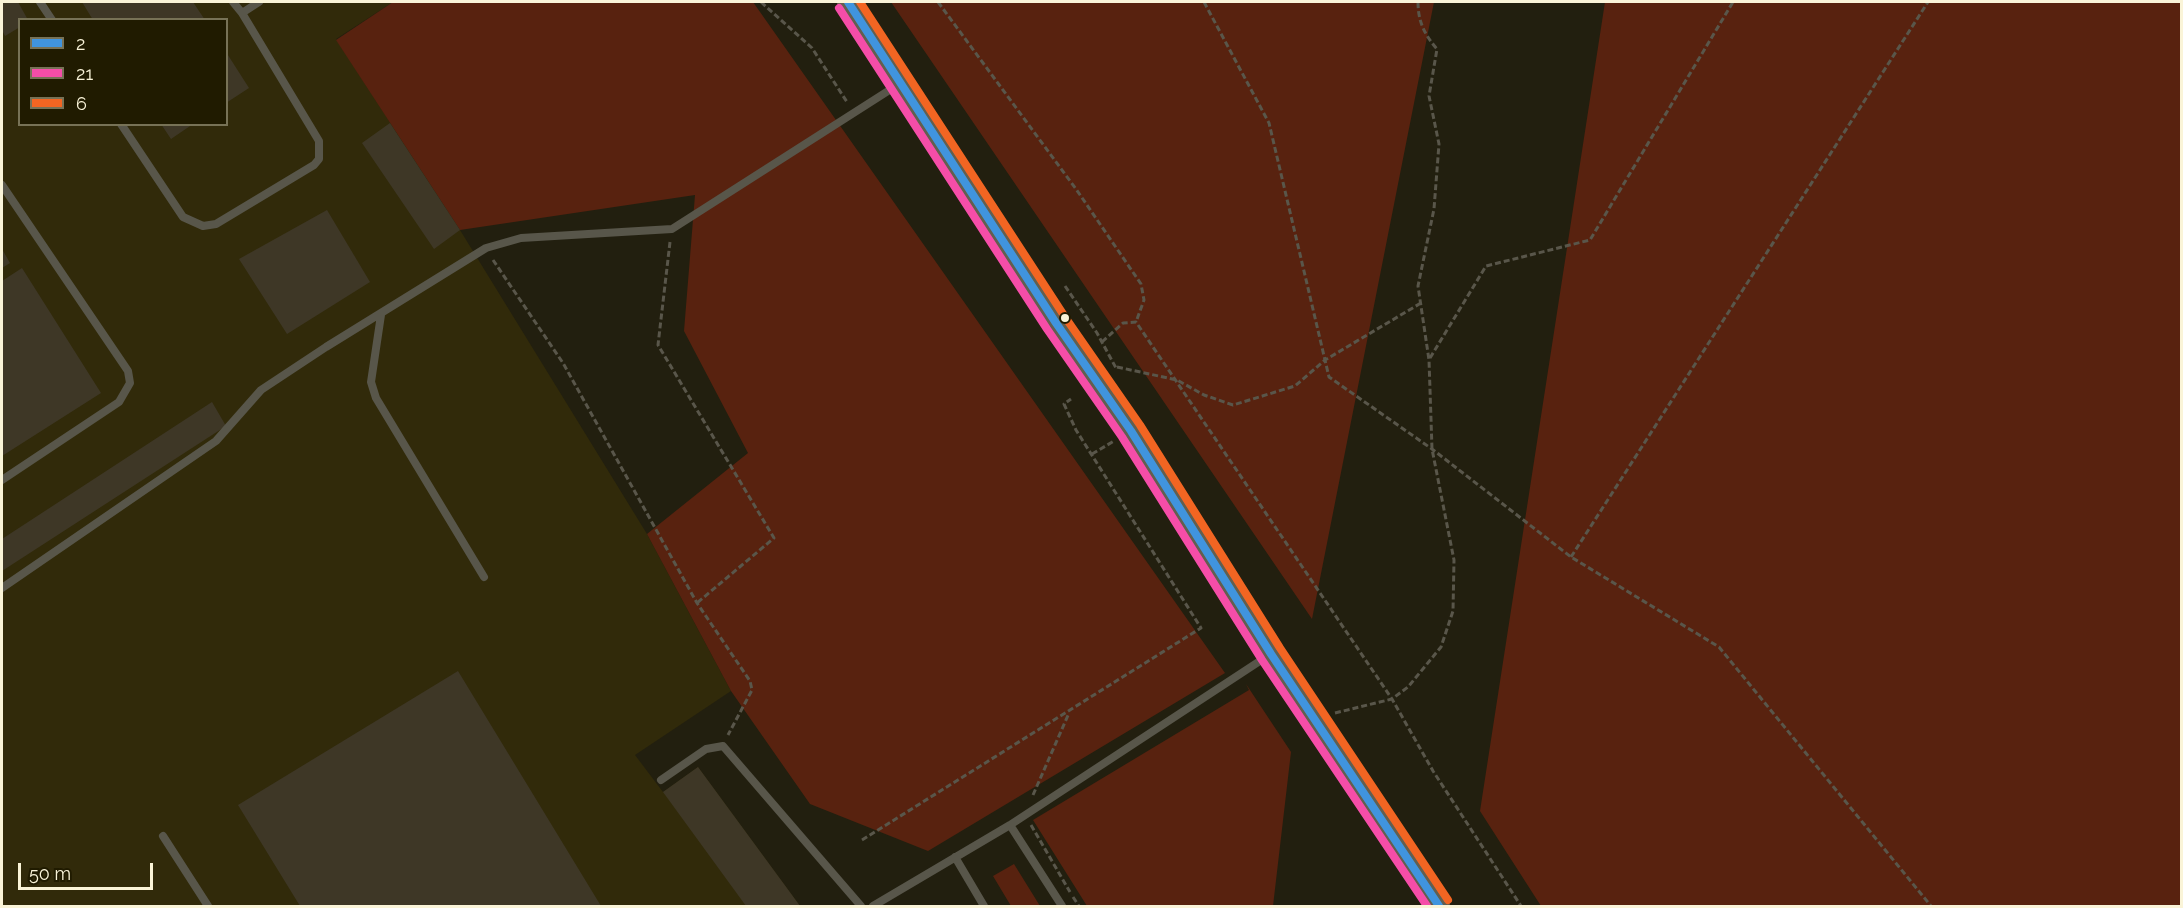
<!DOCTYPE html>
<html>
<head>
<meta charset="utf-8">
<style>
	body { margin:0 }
	#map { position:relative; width:2183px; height:908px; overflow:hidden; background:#221f0f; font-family:Raleway,sans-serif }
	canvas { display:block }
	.frame { position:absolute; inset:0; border:3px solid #faf4d8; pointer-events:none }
	.legend { position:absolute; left:18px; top:18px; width:210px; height:108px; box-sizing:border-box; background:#201b00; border:2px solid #777256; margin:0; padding:8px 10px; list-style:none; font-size:18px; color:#faf4d8 }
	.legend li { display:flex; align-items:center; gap:12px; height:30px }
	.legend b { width:30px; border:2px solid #777256 }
	.scale { position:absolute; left:18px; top:863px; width:135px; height:27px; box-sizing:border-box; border:3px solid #faf4d8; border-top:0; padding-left:8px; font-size:18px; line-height:21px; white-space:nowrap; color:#faf4d8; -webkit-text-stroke:4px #201b00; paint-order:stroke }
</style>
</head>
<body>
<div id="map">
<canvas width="2183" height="908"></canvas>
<div class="frame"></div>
<ul class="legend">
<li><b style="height:8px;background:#4094de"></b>2</li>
<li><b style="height:8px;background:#f54da8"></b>21</li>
<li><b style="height:8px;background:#f26522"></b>6</li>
</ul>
<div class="scale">50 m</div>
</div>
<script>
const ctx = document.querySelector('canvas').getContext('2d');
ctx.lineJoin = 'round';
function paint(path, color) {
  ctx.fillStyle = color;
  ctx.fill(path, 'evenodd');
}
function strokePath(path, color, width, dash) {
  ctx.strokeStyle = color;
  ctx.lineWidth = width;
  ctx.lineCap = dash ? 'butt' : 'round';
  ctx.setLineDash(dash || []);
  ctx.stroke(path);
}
const built = new Path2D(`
	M2,2H393L336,39L460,230L647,534L731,691L635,755L663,792L698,767L800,906H2ZM20,20H226V124H20Z`);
const green = new Path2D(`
	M393,2H753L1225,673L928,851L810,804L731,691L647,534L748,453L684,331L695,195L460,230L336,40Z
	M891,2H1434L1312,619Z
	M1605,2H2181V906H1541L1480,811Z
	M1246,684L1291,752L1273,906H1087L1033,820L1249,690Z
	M1014,864L1040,906H1011L993,876Z`);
const building = new Path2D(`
	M2,2H18L28,20H20V27L5,36L2,30Z
	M82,2H193L205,20H93Z
	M226,52L249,88L226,103Z
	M390,123L460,230L434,249L362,143Z
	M161,124H193L171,139Z
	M327,210L370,282L287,334L239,259Z
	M2,249L10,263L2,268Z
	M22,268L101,393L2,456V281Z
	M212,402L226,426L2,571V539Z
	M458,671L601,906H300L238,805Z
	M698,767L792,895L800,906H746L663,792Z`);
const path = new Path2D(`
	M761,2L812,48L847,102
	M938,2L1076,189L1141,284L1144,300L1136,322
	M1204,2L1269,123L1329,377L1432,449L1571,557L1719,647L1931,906
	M670,242L658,345L774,538L697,603
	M493,260L563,363L697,603L750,681L752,690L728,735
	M1065,286L1097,333L1116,368
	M1102,342L1123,323L1136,322L1392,699L1433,771L1521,906
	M1430,358L1486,266L1590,240L1733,2
	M1117,367L1177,380L1204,395L1233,405L1295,386L1325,360L1421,303
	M1092,454L1114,441
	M1571,557L1928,2
	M1335,713L1392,699L1408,687L1441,647L1453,611L1454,560L1432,449L1429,360L1418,286L1434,209L1439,144L1429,96L1437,49C1424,34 1418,21 1418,2
	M1033,795L1069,713
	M1031,825L1070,892
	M862,840L1201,628L1076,430L1064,404L1071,399
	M1073,897L1079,906`);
const lane = new Path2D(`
	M40,2L52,20
	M233,2L242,13
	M121,124L183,217L203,226L216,224L314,165L319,159V141L242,13L259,2
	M2,185L128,371L130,383L119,402L2,480
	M381,315L371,382L376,398L484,577
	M2,588L216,441L261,390L326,347L486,248L521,238L672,229L899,84
	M661,780L706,749L723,746L861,906
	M163,836L208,906
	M955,857L984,906
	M873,906L1010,825
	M1062,906L1010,825L1269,655`);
const primary = new Path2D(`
	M848,2L1056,323L1131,431L1271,654L1439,906`);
const bus1 = new Path2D(`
	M848,2L1056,323L1131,431L1271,654L1439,906`);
const bus2 = new Path2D(`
	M839,8L1047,329L1122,437L1262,660L1427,906`);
const bus3 = new Path2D(`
	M860,2L1065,317L1140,425L1280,648L1448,900`);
const markers = [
	[1065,318,5,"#faf4d8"]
];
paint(built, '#312a0a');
paint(green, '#58220f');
paint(building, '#3e3726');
strokePath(path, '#59564a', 3, [6, 3]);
strokePath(lane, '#58564a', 8);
strokePath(primary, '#625f4f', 22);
strokePath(bus1, '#4094de', 8);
strokePath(bus2, '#f54da8', 8);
strokePath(bus3, '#f26522', 8);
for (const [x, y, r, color] of markers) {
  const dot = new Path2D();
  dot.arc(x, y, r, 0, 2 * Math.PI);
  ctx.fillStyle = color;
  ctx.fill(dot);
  strokePath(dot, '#201b00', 2);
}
</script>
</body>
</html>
